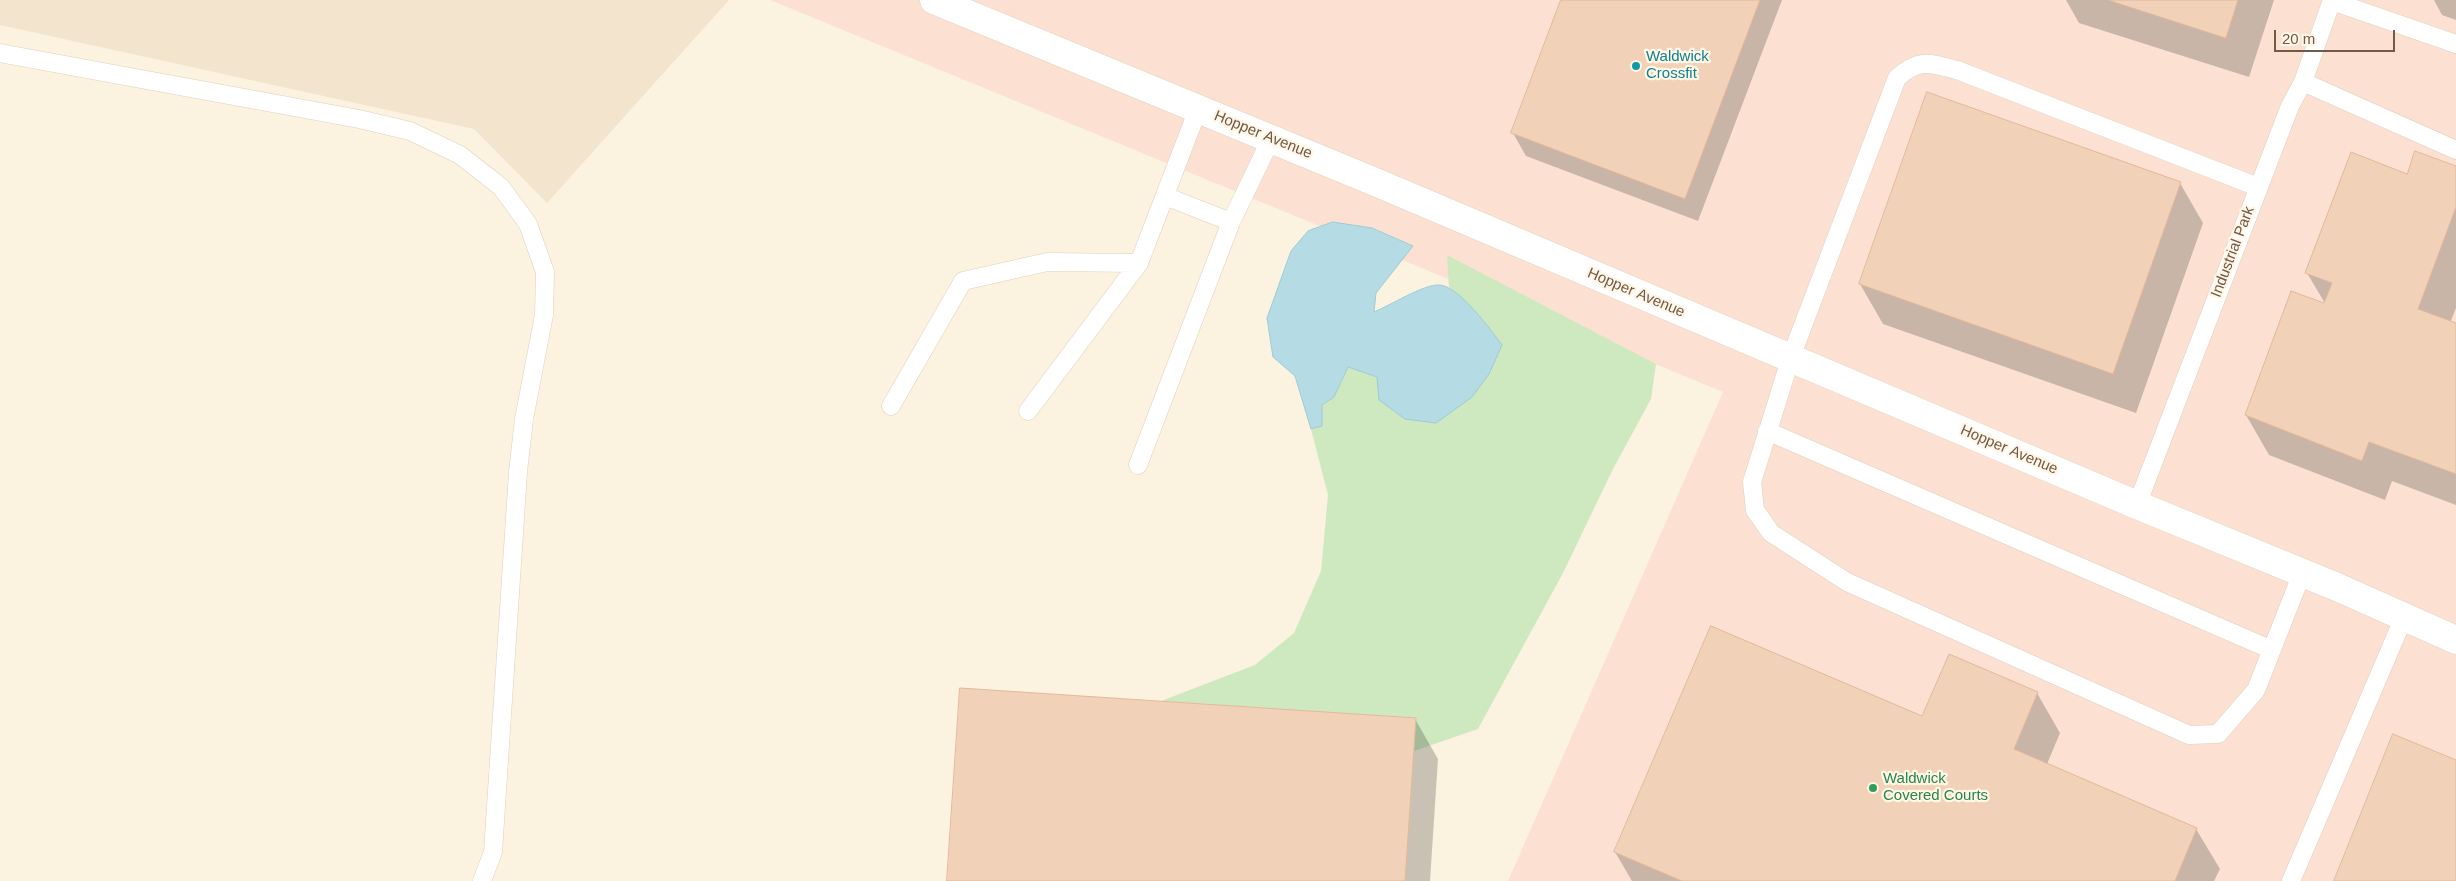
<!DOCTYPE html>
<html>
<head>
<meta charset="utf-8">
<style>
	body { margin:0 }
	#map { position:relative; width:2456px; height:881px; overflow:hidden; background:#fcf2e0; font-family:Arial,sans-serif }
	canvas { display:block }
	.scale { position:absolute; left:2274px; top:30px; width:121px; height:22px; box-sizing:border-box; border:2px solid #725948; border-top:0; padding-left:6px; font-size:15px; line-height:18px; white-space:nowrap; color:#725948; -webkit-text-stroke:4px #fff6e6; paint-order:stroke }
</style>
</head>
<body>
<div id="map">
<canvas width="2456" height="881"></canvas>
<div class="scale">20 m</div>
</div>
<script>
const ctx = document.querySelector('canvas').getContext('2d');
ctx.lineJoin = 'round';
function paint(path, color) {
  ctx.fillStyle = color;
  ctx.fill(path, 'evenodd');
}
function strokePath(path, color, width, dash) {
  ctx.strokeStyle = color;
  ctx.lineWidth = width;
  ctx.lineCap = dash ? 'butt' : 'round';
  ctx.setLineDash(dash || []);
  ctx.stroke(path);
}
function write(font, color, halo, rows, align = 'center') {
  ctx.font = font + ' Arial,sans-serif';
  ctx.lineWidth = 4.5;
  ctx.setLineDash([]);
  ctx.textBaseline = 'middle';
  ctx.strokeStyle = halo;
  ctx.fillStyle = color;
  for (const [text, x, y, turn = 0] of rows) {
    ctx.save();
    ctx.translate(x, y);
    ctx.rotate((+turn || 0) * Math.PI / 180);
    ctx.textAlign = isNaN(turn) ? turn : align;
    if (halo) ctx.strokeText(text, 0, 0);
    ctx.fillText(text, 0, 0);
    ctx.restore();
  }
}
const residential = new Path2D(`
	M0,0H729L547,203L474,129L0,25Z`);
const commercial = new Path2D(`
	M770,0H2456V881H1508L1723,392Z`);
const green = new Path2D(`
	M1447,255L1656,364L1651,399L1613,469L1563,573L1478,729L1414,751L1416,718L1161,701L1255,665L1294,633L1321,571L1328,495L1311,429L1322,426V405L1334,397L1348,367L1377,377L1483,320L1449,287Z`);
const water = new Path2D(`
	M1333,222L1372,228L1413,246L1376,293L1374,312C1389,306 1424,284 1439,285C1458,285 1490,329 1502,345L1489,374L1472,397L1436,423L1405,419L1379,400L1377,377L1348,367L1334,397L1322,405V426L1311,429L1295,376L1273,357L1267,318L1291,251L1308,231Z`);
const shadow = new Path2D(`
	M1563,0H1782L1698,221L1526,156L1513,133Z
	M2066,0H2274L2249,77L2079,23Z
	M2434,0H2456V20L2442,15Z
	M2456,167V308L2450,323L2456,325V505L2392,481L2385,500L2269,455L2246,415L2326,305L2307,273L2407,175Z
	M2180,183L2203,223L2136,413L1883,324L1860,284Z
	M2037,693L2060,733L2047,764L2196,829L2220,869L2214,881H1632L1615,852L1923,718Z
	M1415,719L1438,759L1430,881H948Z`);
const building = new Path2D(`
	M1561,0H1760L1685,199L1511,133Z
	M2108,0H2238L2226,38Z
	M1927,92L2181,182L2113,374L1859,284Z
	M2415,151L2456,166V207L2418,309L2456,323V474L2369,442L2362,461L2245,415L2291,291L2324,303L2332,283L2305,273L2351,152L2407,174Z
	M1711,626L1922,716L1949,654L2038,692L2014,749L2197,828L2175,881H1682L1614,852Z
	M960,688L1416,718L1405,881H947Z
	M2393,734L2456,760V881H2334Z`);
const lane = new Path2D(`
	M2332,1L2456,44
	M0,53L359,119L410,131L460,155L501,187L528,224L545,272L544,315L524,419L518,472L493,852L482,881
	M2303,82L2456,150
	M2258,187L1957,70C1930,63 1919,58 1897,78L1791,357L1752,482L1755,510L1771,533L1847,582L2189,735L2218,734L2256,690L2302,573
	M1165,196L1231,222
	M891,406L963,281L1047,262L1139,263
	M1028,411L1139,263L1198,109
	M1767,431L2272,650
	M1138,465L1231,222L1271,139
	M2137,505L2290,106L2303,82L2332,0
	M2291,881L2404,617`);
const secondary = new Path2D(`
	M934,0L1380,184L2137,505L2337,587L2456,640`);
const markers = [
	[1636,66,5,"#0f9aa8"],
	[1873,788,5,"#2e9e5b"]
];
const cultureNames = [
	["Waldwick",1646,57],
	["Crossfit",1646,74]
];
const streetNames = [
	["Hopper Avenue",1263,135,22],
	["Industrial Park",2233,252,-69],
	["Hopper Avenue",1636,293,23],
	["Hopper Avenue",2009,450,23]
];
const leisureNames = [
	["Waldwick",1883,779],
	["Covered Courts",1883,796]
];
paint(residential, '#f3e4ce');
paint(commercial, '#fce1d3');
paint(green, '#cee9bf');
paint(water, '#b5dce5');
strokePath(water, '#9bcbd6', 1);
paint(shadow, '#0003');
paint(building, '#f1d1b8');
strokePath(building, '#e3b898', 1);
strokePath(lane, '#e0cebc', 19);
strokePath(secondary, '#e5d0ba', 29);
strokePath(lane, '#fff', 18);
strokePath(secondary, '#fff', 28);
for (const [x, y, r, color] of markers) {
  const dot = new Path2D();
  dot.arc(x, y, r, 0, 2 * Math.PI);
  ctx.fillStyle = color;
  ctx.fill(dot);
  strokePath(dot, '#fff6e6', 2);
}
write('15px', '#0d838f', '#fff6e6', cultureNames, 'left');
write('15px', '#725948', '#fff6e6', streetNames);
write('15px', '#27864d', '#fff6e6', leisureNames, 'left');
</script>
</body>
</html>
